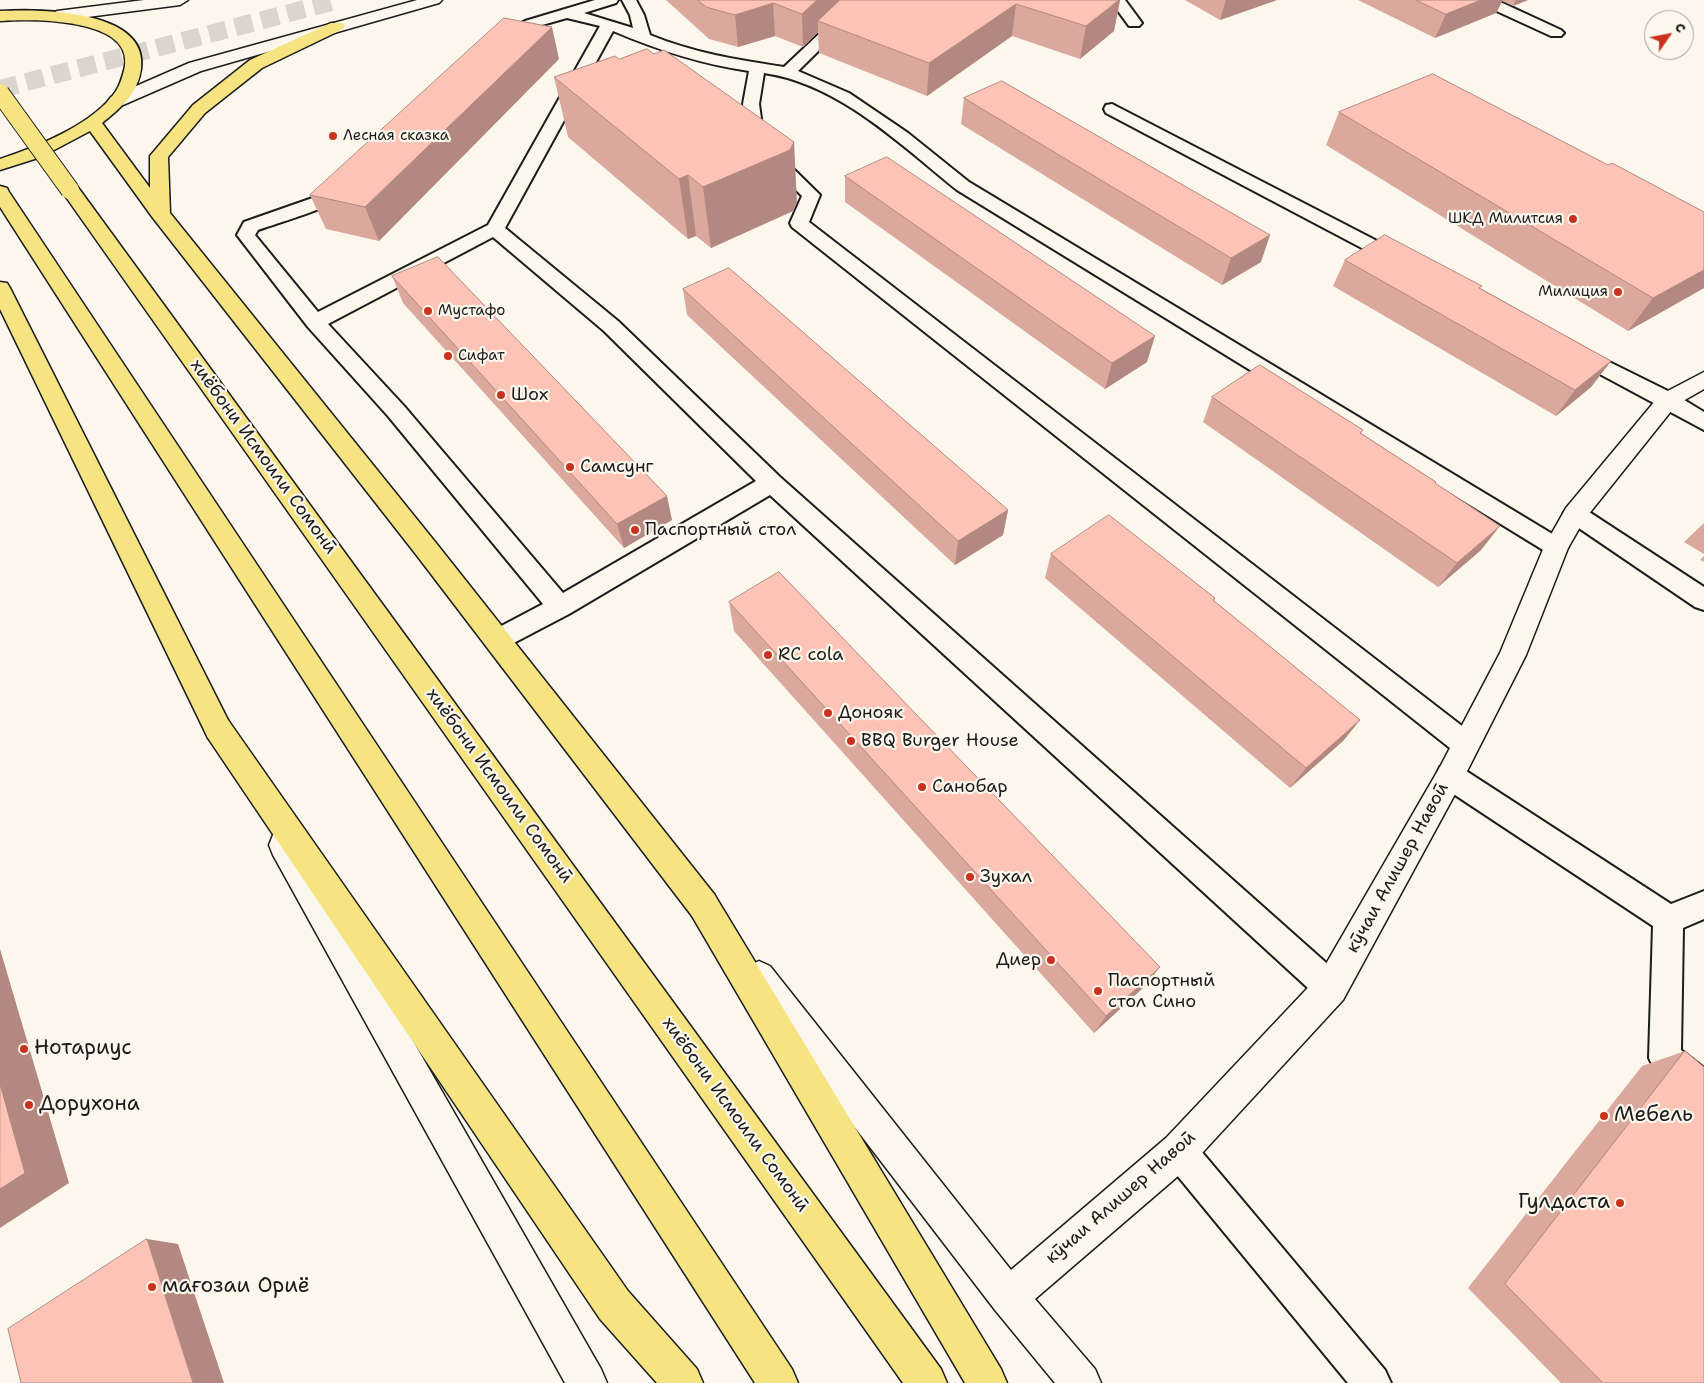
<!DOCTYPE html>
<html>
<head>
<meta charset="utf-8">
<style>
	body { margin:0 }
	#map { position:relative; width:1704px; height:1383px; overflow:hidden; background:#fbf7ec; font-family:"Shantell Sans",sans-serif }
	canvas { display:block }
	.north { position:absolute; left:1644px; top:10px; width:50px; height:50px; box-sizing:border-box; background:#fbf7ec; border:1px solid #a29f99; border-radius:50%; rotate:57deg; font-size:14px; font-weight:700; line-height:20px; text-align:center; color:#1c1c1c }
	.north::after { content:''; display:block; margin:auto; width:18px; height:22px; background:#c8321e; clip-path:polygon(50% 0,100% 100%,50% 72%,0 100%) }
</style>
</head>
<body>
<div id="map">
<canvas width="1704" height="1383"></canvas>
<div class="north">С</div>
</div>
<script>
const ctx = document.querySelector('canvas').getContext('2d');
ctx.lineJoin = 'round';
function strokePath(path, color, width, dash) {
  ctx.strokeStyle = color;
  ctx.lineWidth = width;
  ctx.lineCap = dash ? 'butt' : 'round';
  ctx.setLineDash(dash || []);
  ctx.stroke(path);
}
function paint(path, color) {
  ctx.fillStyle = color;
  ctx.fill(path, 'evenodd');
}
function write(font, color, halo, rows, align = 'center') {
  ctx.font = font + ' "Shantell Sans",sans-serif';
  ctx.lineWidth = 4.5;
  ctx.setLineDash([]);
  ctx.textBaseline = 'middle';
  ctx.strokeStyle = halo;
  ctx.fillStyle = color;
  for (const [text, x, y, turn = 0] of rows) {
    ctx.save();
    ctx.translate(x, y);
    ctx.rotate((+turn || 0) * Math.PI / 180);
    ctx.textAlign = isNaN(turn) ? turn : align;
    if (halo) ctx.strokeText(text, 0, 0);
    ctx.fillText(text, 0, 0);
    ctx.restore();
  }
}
const secondaryTunnel = new Path2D(`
	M0,89L339,0`);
const service = new Path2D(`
	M595,0H618L616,3L584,13L633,28L630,15L622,0H636L644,15L650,35C694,53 738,60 784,67L855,0H870L798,71L849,93L908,133L969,182L1564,541L1568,547L1564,553L1556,556L1548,553L957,190C900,144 839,84 764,73L759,104L764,140L820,195L809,222L1475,736L1479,744L1475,752L1465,756L1455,752L792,227L790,223L802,196L747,141L743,104L749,71C700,64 658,50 613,31L505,228L618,321L780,477L1342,977L1347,988L1342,999L1331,1004L1320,999L770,495L569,614L506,647L497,650L488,647L484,640L488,633L543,604L388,416L308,327L237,235L244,222L324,194L340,185H352L355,189C344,204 278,223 258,230L255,235L318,312L488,225L600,26L567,18L535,27L505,43L500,45L492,40L525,21ZM493,237L604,331L756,481L563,593L404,406L328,324Z
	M1110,0H1125L1142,23L1139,26H1129Z
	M1477,0H1496L1561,30L1564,33L1561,36H1551L1479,3Z
	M1112,104L1408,257L1411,261L1408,265H1394L1106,113L1104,109L1106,105Z
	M1575,345L1676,395L1704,412V430L1568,357L1565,352L1568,347Z
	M1575,505L1583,508L1704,587V610L1695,607L1567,520L1563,514L1567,508Z
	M1450,764L1460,767L1671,904L1704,891V919L1683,928L1681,1050L1704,1068V1105C1684,1097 1657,1078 1649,1058L1653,926L1440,785L1436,776L1440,767Z
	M1179,1134L1191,1139L1385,1370L1391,1383H1348L1167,1163L1162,1151L1167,1139Z`);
const tertiary = new Path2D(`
	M1704,372V389L1676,405L1584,520L1568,548L1526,655L1460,785L1343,1000L1192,1164L1035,1299L1095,1369L1101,1383H1055L995,1310L748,988L743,977L748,966L759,961L770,966L1011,1270L1166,1138L1319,976L1440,767L1500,653L1544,547L1566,508L1660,395Z
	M284,831L295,835L601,1369L607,1383H565L273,855L269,845L273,835Z`);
const secondary = new Path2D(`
	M144,0H188L180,5L57,21L49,16L57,11Z
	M417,0H442L439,3L201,71L123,105H111L108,101L111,97L189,63Z`);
const primary = new Path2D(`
	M0,11C39,9 149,9 141,69C138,93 120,109 102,123L150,188V156L193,105L250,60L331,23H343L345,26L343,29L262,68L205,113L168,157L170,213L436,543L714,894L719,905L714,916L703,920L692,916L418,557L153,218L90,131L41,157L0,170V159C37,147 94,124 116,91C121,83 123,75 125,66C132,17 30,19 0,21Z
	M0,282L7,283L10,288L228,720L232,729L228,738L218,741L208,738L0,309Z`);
const trunk = new Path2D(`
	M70,184L77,186L941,1369L947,1383H903L61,190L63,186Z
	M0,186L7,188L9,192L792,1369L798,1383H755L0,207Z
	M218,717L228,720L628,1291L697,1369L703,1383H657L600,1319L208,738L204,729L208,720Z
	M703,890L714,894L1001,1369L1007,1383H965L692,916L687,905L692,894Z`);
const trunkBridge = new Path2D(`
	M0,93L70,190`);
const wall = new Path2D(`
	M666,0H1120L1114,31L1080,59L1012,36L927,96L819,53L818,32L803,47L775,36L738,47L709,39Z
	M1185,0H1277L1220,20Z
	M1358,0H1528L1513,6L1502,1L1496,13L1435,38Z
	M559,59L379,241L326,229L310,195Z
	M554,77L797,202L793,211L711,248L696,236L688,239L568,137Z
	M964,98L1261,262L1222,285L961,124Z
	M1339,112L1608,165L1704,212V288L1628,331L1326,145Z
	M845,176L1147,362L1105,389L845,202Z
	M1345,260L1480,288L1611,361L1591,387L1556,416L1333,286Z
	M392,276L672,520L624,548L403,303Z
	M683,289L1008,510L1003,535L955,565L687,315Z
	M1212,397L1363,430L1361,433L1436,482L1435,483L1481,550L1438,587L1203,422Z
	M1704,523V554L1684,542Z
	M1051,554L1215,598L1214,601L1360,720L1343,741L1290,788L1045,578Z
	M1704,556V562L1700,560Z
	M729,602L1145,986L1094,1033L734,631Z
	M1685,1051L1704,1383H1561L1468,1288L1642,1066Z`);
const shadedWall = new Path2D(`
	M817,0H852L818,21V32L803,47L802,14Z
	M1119,0H1120L1114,31L1080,59L1086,26Z
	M1226,0H1277L1220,20Z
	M1481,0H1503L1496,13L1435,38L1446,14Z
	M1516,0H1528L1513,6Z
	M773,3L775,36L738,47L735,15Z
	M1016,4L1012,36L927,96L929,63Z
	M552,27L559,59L379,241L365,207Z
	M794,142L797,202L793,211L711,248L703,187Z
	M688,175L696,236L688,239L679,179Z
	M1270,235L1261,262L1222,285L1231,258Z
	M1704,270V288L1628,331L1653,298Z
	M1155,336L1147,362L1105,389L1112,363Z
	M1611,361L1591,387L1556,416L1575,390Z
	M667,496L672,520L624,548L617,524Z
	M1008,510L1003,535L955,565L958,541Z
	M1500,526L1481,550L1438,587L1457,563Z
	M1360,720L1343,741L1290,788L1306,768Z
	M0,949L69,1183L0,1228Z
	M1160,967L1145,986L1094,1033L1106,1016Z
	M147,1239L178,1244L224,1383H193Z`);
const building = new Path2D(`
	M698,0H817L802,14L773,3L735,15L706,7Z
	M840,0H1119L1086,26L1016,4L929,63L818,21Z
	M1416,0H1481L1446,14Z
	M504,18L552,27L365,207L310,195Z
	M647,49L654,54L664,50L794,142L790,150L703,187L688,175L679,179L554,77L615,56L619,59Z
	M1433,74L1608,165L1612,163L1704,212V270L1653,298L1339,112Z
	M1002,81L1270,235L1231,258L964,98Z
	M887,157L1155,336L1112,363L845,176Z
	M1385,235L1482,286L1479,288L1611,361L1575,390L1345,260Z
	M438,257L667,496L617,524L392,276Z
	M729,268L1008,510L958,541L683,289Z
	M1260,365L1363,430L1360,433L1436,482L1435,483L1500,526L1457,563L1212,397Z
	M1109,515L1215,598L1213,600L1360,720L1306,768L1051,554Z
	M779,572L1160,967L1106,1016L729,602Z
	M1685,1051L1704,1067V1383H1603L1505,1284Z
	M0,1084L25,1173L0,1189Z
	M147,1239L193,1383H21L8,1329Z`);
const markers = [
	[333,136,5,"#c8321e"],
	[1573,219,5,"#c8321e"],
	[1618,292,5,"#c8321e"],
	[428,311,5,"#c8321e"],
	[448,356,5,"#c8321e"],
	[501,395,5,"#c8321e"],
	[570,467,5,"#c8321e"],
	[635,530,5,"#c8321e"],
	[768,655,5,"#c8321e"],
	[828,713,5,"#c8321e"],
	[851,741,5,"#c8321e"],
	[922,787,5,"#c8321e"],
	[970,877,5,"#c8321e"],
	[1051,960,5,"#c8321e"],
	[1098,991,5,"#c8321e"],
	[24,1049,5,"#c8321e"],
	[29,1105,5,"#c8321e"],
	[1604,1116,5,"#c8321e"],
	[1620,1203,5,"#c8321e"],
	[152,1287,5,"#c8321e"]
];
const farPoinames = [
	["Лесная сказка",343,136],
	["ШКД Милитсия",1563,219,"right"],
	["Милиция",1608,292,"right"],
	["Мустафо",438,311],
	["Сифат",458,356]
];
const poiNames = [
	["Шох",511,395],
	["Самсунг",580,467],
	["Паспортный стол",645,530],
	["RC cola",778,655],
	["Донояк",838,713],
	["BBQ Burger House",861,741],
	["Санобар",932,787],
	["Зухал",980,877],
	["Диер",1041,960,"right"],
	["Паспортный",1108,981],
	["стол Сино",1108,1002]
];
const streetNames = [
	["хиёбони Исмоили Сомонӣ",263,457,54],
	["хиёбони Исмоили Сомонӣ",499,786,54],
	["кӯчаи Алишер Навоӣ",1398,868,-61],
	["хиёбони Исмоили Сомонӣ",735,1115,54],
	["кӯчаи Алишер Навоӣ",1121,1198,-41]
];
const nearPoinames = [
	["Нотариус",34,1049],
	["Дорухона",39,1105],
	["Мебель",1614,1116],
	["Гулдаста",1610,1203,"right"],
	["мағозаи Ориё",162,1287]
];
strokePath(secondaryTunnel, '#dad6cd', 18, [18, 9]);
strokePath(service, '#1c1c1c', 4);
strokePath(tertiary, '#1c1c1c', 3);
strokePath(secondary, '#1c1c1c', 3);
strokePath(primary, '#1c1c1c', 3);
strokePath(trunk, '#1c1c1c', 3);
paint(service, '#fbf7ec');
paint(tertiary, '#fbf7ec');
paint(secondary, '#fbf7ec');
paint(primary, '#f6e381');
paint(trunk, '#f6e381');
strokePath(trunkBridge, '#1c1c1c', 20, []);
strokePath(trunkBridge, '#f6e381', 18);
paint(wall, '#daa89d');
paint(shadedWall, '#b28880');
paint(building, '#fec3b7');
strokePath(building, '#b28880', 1);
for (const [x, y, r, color] of markers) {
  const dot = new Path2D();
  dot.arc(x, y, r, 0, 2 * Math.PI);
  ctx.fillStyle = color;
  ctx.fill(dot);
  strokePath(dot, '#fbf7ec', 2);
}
write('15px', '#1c1c1c', '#fbf7ec', farPoinames, 'left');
write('18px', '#1c1c1c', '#fbf7ec', poiNames, 'left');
write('18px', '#1c1c1c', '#fbf7ec', streetNames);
write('21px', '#1c1c1c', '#fbf7ec', nearPoinames, 'left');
</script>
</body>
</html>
